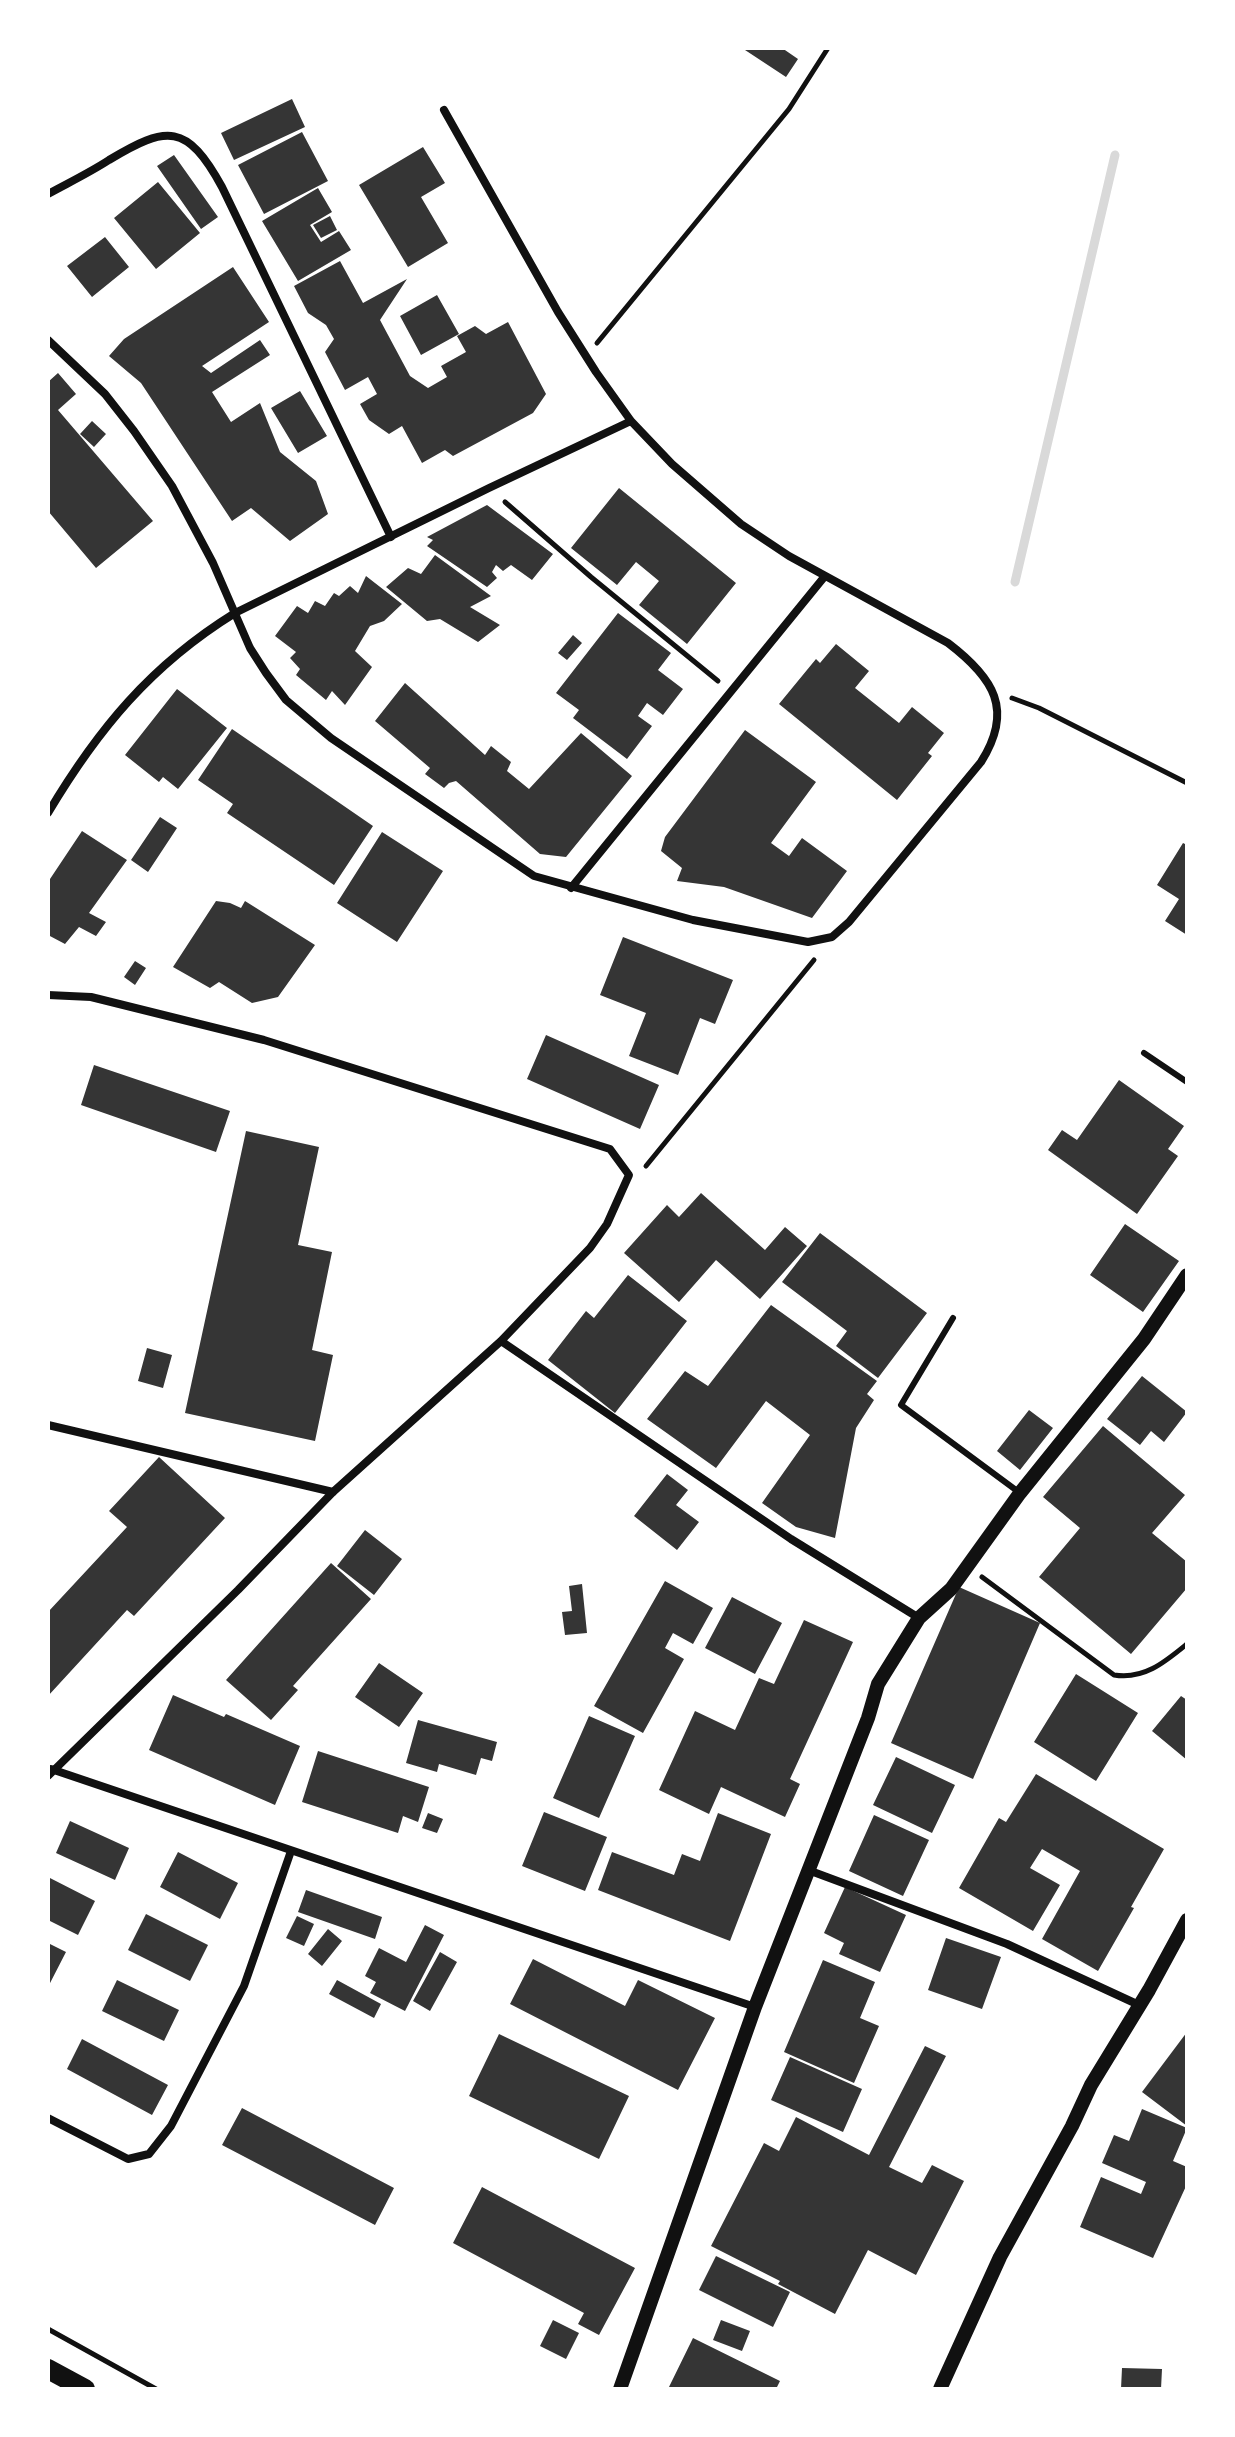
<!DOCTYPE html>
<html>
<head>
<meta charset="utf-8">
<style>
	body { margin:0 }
	#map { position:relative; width:1235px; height:2437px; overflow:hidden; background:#fff; font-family:Roboto,sans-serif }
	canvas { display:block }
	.frame { position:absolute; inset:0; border:50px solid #fff; pointer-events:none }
</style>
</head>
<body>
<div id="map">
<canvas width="1235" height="2437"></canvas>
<div class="frame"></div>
</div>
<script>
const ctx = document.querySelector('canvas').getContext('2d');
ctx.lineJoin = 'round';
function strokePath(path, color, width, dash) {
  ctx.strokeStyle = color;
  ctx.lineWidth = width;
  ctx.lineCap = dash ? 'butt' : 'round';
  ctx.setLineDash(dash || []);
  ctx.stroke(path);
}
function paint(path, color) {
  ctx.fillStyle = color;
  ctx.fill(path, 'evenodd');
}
const stream = new Path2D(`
	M1015,582L1115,155`);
const building = new Path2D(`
	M747,48H782L798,59L786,77L745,50Z
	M292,99L305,127L234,160L221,133Z
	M302,132L328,181L264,214L238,165Z
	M423,147L445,183L421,197L448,243L408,267L359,185Z
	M174,155L218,217L201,229L157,166Z
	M158,182L200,233L156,269L114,218Z
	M318,188L332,212L310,225L321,242L339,231L351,250L298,281L262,221Z
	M330,216L337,230L321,238L313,225Z
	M105,237L129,267L92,297L67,266Z
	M340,261L363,303L407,279L380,320L410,376L428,388L447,377L441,366L466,352L457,336L475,326L486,334L508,322L546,394L533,413L453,456L445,450L422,463L402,426L389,434L369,420L360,404L377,394L368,377L345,390L325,352L334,339L326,325L308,313L294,286Z
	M233,267L269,322L202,366L211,373L260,340L270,355L212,392L231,422L260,403L280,452L316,481L328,514L290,541L251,508L232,521L141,383L109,356L124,339Z
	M437,295L459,334L421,355L400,316Z
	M58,373L76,394L58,410L153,521L96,568L48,511V382Z
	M300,391L327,436L298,453L271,408Z
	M92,421L106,434L94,447L80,434Z
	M619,488L736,583L687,644L639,605L659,581L636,562L617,585L571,548Z
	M487,505L553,554L532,580L511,565L503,571L496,565L492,572L497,578L487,587L427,546L433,540L427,537Z
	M435,555L491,596L470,607L500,625L478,642L440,619L427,621L386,587L408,568L421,574Z
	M366,576L402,604L384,621L370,626L355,651L372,667L345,705L332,691L326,700L296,675L300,669L290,658L296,652L275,636L297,606L308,613L315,601L325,606L334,593L339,596L350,586L358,593Z
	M618,613L671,653L658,670L683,689L663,715L647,703L638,716L652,726L627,759L573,718L579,710L556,693Z
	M573,635L582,643L567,660L558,653Z
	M836,644L869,671L855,688L899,723L912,707L944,733L928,753L932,756L897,800L779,704L816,659L820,663Z
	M405,683L485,755L491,746L511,762L507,771L529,789L581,733L632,776L566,857L540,854L456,781L449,783L444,788L425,774L430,768L375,721Z
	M177,689L227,728L178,789L163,777L159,782L125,755Z
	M232,729L373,826L334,885L227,813L233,804L198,780Z
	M745,730L816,782L771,843L789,856L802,838L847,871L812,918L724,887L677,881L682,868L661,851L665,837Z
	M160,817L177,828L148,872L131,860Z
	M82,831L127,860L89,913L106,922L96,936L79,927L65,944L48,935V882Z
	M382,832L443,871L397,942L337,903Z
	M1183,843L1187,845V935L1165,921L1179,899L1157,885Z
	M216,901L230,903L241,908L245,901L315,945L278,997L252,1003L219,982L210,988L173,967Z
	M623,937L733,980L715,1024L700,1018L678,1075L629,1056L646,1013L600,995Z
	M135,961L146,968L135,985L124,977Z
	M546,1035L659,1085L640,1129L527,1079Z
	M94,1065L230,1111L216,1152L81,1105Z
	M1119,1080L1184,1126L1168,1149L1178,1156L1137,1214L1048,1150L1062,1130L1077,1140Z
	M246,1131L319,1147L298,1245L332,1252L312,1350L333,1355L315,1441L185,1413Z
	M701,1193L765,1250L785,1227L807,1246L760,1299L716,1260L679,1302L624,1253L667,1205L679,1217Z
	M1125,1224L1179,1261L1143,1312L1090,1275Z
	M820,1233L927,1313L878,1378L836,1346L847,1331L782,1282Z
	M628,1275L687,1321L615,1413L548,1360L586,1311L594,1318Z
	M771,1305L877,1381L867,1394L874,1400L856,1428L835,1538L796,1527L762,1503L810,1435L766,1401L716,1468L647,1419L685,1371L708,1386Z
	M147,1348L172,1355L163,1388L138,1381Z
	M1142,1376L1187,1412L1164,1442L1151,1431L1140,1445L1107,1419Z
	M1029,1410L1053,1428L1020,1470L997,1451Z
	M1103,1426L1185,1495L1152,1533L1187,1562V1588L1131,1654L1039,1577L1080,1528L1043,1497Z
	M159,1457L225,1518L134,1616L127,1610L48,1696V1612L127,1527L109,1511Z
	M667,1474L688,1490L676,1505L699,1522L677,1550L634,1516Z
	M365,1530L402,1559L374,1595L337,1566Z
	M331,1563L371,1599L293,1686L298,1690L271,1720L226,1680Z
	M665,1581L713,1608L693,1644L673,1633L665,1648L684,1659L643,1733L594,1706Z
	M582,1584L587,1633L565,1635L562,1612L572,1611L569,1586Z
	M959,1587L1040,1623L973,1779L891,1743Z
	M732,1597L782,1623L755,1674L705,1648Z
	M804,1620L853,1642L790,1779L800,1784L785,1817L721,1787L709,1814L659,1790L695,1711L735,1730L759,1678L774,1684Z
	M379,1663L423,1693L399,1727L355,1697Z
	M1076,1674L1138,1713L1096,1781L1034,1742Z
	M173,1695L224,1717L226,1714L300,1746L275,1805L149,1750Z
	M1181,1696L1187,1700V1760L1152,1731Z
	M589,1716L635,1736L599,1818L553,1798Z
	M418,1720L497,1742L492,1761L481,1758L476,1775L439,1764L437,1772L406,1763Z
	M318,1751L429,1787L418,1822L403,1816L398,1833L302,1802Z
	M896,1757L955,1785L932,1833L873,1805Z
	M1036,1774L1164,1849L1131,1907L1134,1908L1098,1971L1042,1939L1080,1871L1042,1849L1030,1868L1060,1885L1033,1931L959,1888L999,1818L1006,1822Z
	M544,1812L607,1837L585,1891L522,1866Z
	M428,1813L443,1819L437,1833L422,1828Z
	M718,1813L771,1834L730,1941L598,1890L612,1852L674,1875L682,1854L700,1861Z
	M874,1815L929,1840L903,1896L849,1871Z
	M70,1821L129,1848L115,1880L56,1853Z
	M178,1852L238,1883L220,1919L160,1887Z
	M48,1877L95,1901L78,1935L48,1920Z
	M845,1887L906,1915L880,1972L839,1954L844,1943L824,1933Z
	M306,1890L382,1917L375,1939L298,1912Z
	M146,1914L208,1945L190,1981L128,1950Z
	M297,1916L314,1924L304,1946L286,1938Z
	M425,1925L444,1935L405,2011L370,1993L376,1982L365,1976L379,1948L406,1962Z
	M328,1929L342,1941L322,1966L308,1954Z
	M946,1938L1001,1957L982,2009L928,1990Z
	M48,1943L66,1952L48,1987Z
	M440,1952L457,1962L430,2011L413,2001Z
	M533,1959L625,2006L638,1980L715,2018L678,2090L510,2004Z
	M823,1960L875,1982L860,2018L879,2026L854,2083L784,2052Z
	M117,1980L179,2010L164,2041L102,2011Z
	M337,1980L381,2004L374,2018L329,1994Z
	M1187,2032V2126L1142,2092Z
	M499,2034L629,2096L599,2159L469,2096Z
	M82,2039L168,2085L152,2115L67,2069Z
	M925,2046L946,2056L889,2167L922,2183L932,2165L964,2181L916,2275L868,2250L835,2314L778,2284L780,2281L711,2246L764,2143L779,2151L796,2117L869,2155Z
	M790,2057L862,2089L843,2132L771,2100Z
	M242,2108L394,2188L375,2225L222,2145Z
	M1142,2109L1187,2128L1173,2161L1187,2167V2184L1153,2258L1080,2227L1101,2177L1141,2194L1146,2182L1102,2163L1114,2135L1129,2141Z
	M482,2187L635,2268L599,2335L578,2324L584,2313L453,2243Z
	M716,2256L790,2292L773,2327L699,2290Z
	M553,2320L579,2333L566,2359L540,2346Z
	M721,2320L750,2331L742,2351L713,2340Z
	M693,2338L780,2381L776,2389H668Z
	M1122,2368L1162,2369L1161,2389H1121Z`);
const path = new Path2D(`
	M597,343L789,109L828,48
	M505,502L591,577L718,681
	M1012,698L1039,708L1187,783
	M646,1166L814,960
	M982,1577L1114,1675C1144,1680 1165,1662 1187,1644
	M48,2329L156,2389`);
const service = new Path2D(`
	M1144,1053L1187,1082
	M953,1318L901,1405L1020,1493`);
const minor = new Path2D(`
	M48,194C68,183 89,173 109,160C167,125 187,123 222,187L391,537
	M48,340L105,394L134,431L172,486L213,563L250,648L266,673L286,700L331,738L534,876L693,920L808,942L832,937L849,922L981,762C1014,710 994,678 948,643L789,556L741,524L672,464L631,421L596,372L558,312L444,110
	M48,813C98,729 151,665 235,613L489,488L631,421
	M571,888L825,576
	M48,995L91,997L264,1040L610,1149L629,1175L607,1224L590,1248L501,1341L333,1492L238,1590L48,1776
	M501,1341L791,1539L919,1618
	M48,1425L333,1492
	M51,1769L755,2007
	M808,1870L1007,1944L1139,2005
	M48,2118L128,2159L149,2154L171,2126L244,1986L291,1851`);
const tertiary = new Path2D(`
	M620,2389L755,2007L868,1718L878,1684L919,1618L951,1589L1020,1493L1144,1339L1187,1275
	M940,2389L1000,2257L1072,2126L1091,2085L1149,1990L1187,1920`);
const primary = new Path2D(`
	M48,2369L85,2389`);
strokePath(stream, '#d9d9d9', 9);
paint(building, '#353535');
strokePath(path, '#111', 5);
strokePath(service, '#111', 6);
strokePath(minor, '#111', 8);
strokePath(tertiary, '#111', 14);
strokePath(primary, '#111', 20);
</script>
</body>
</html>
